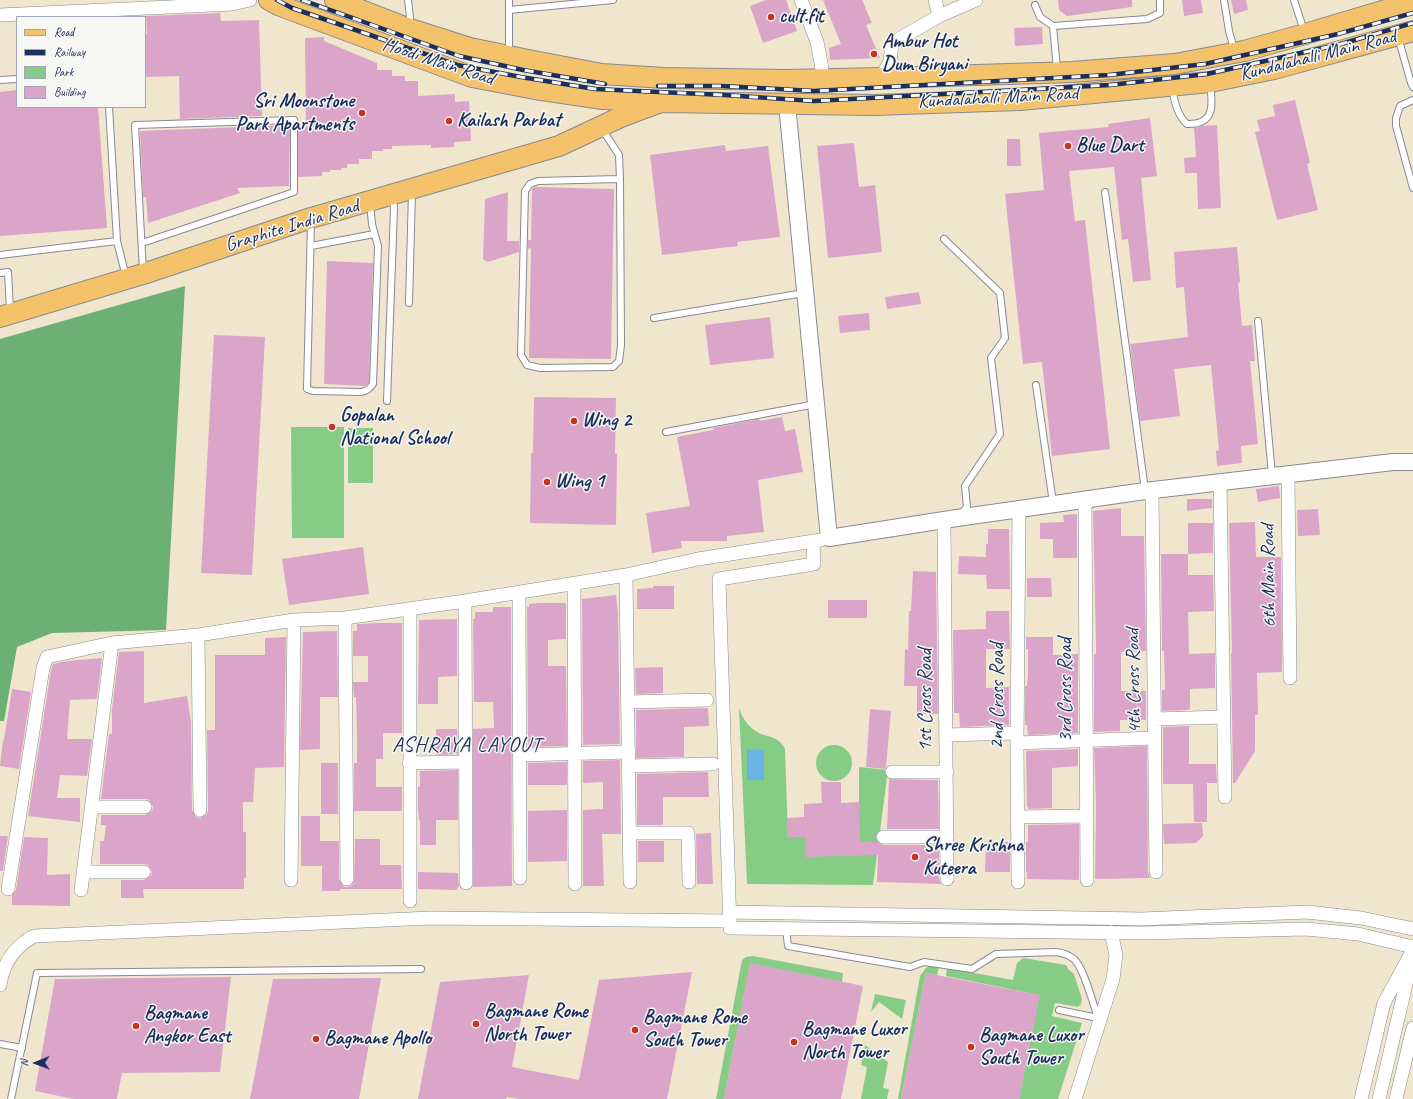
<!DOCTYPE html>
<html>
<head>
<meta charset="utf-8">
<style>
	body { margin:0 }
	#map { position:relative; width:1413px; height:1099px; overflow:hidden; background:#f0e6ce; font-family:Caveat,sans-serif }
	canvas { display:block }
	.legend { position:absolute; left:16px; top:16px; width:130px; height:92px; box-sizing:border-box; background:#f6f6f2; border:1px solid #9ea6b7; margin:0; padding:5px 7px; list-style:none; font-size:12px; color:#1b2f5e }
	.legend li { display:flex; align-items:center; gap:8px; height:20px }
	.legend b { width:20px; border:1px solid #9ea6b7 }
	.north { position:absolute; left:16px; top:1043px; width:40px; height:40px; -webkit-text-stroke:3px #f6f6f2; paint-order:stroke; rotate:269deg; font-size:11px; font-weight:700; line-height:16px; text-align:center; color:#1b2f5e }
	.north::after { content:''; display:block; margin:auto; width:14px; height:18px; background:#1b2f5e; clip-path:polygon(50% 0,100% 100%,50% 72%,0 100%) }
</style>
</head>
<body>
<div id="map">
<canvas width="1413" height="1099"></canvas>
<ul class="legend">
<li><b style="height:5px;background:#f3c26a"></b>Road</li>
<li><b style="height:5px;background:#1b2f5e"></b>Railway</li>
<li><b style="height:11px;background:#87cc86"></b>Park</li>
<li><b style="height:11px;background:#dba5ca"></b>Building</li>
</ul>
<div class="north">N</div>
</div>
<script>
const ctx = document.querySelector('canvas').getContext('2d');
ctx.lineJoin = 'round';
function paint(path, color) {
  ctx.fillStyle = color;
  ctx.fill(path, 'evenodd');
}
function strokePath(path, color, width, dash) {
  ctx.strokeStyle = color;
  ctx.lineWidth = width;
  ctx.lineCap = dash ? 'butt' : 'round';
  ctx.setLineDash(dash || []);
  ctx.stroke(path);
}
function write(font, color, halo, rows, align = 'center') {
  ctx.font = font + ' Caveat,sans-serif';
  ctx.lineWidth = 3;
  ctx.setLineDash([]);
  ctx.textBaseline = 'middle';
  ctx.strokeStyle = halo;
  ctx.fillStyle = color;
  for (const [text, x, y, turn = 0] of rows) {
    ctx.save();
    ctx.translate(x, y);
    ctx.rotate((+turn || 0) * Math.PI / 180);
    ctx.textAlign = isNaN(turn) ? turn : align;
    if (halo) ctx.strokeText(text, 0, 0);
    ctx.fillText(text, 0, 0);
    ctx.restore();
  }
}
const green = new Path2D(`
	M291,427H344V538H292Z
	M348,428H373V483H348Z
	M739,708C743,720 750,729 761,734C772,738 779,737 785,749L788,837H805L859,802V767L888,770L873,885L747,884Z
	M816 763a18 18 0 1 1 36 0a18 18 0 1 1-36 0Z
	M753,956L843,973L842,982L750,964L724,1099H716L742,960L746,957Z
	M1023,958L1066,965L1069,970L1074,974L1082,999L1081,1004L1078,1007L1055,1003L1052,1016L1082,1023L1058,1099H1019L1039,995L946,976L947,968L1013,980L1017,963Z
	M932,965L939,967L937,975L926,973L901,1099H898L920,976L926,968Z
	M875,994L906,1000L902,1019L879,1002L871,1012Z
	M865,1045L888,1062L883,1088L889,1089L887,1099H861L867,1067L861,1065Z`);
const forest = new Path2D(`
	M185,286L166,630L52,633L17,647L4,721H0V339Z`);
const water = new Path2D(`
	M747,749L764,750V780H747Z`);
const building = new Path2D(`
	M766,0H786L797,31L763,43L750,6Z
	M823,0H862L872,23L866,25L880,58L830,60L829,48L841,44Z
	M1058,0H1132V7L1067,16L1059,10Z
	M1182,0H1201L1203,13L1184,16Z
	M1231,0H1246L1248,10L1234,14Z
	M220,13L221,21L259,20L262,116L180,119L179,76L145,77V34H147L146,16Z
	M1042,27L1043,44L1015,46L1014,28Z
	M324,37V41L377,63V70H392V76H405V81H418V96L455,94V102L469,101L471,141L454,142V147L431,148V145L392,146V149H383V151H372V159H359V164H347V168H341V170H330V172H322V176L298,177V123H306L305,38Z
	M17,90V107H98L107,228L0,236V92Z
	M1295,100L1310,163L1307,164L1318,210L1277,220L1255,132L1260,131L1257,120L1275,116L1273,105Z
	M1150,118L1157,176L1141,178L1151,280L1133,282L1128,239L1122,240L1114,167L1069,171L1075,221L1085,220L1110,449L1052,456L1042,362L1023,364L1005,194L1044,190L1039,133L1109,127L1108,124Z
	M290,125L289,186L237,188L240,193L148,223L146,197H143L140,131Z
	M1217,125L1221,208L1198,209L1197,173H1185L1184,158L1196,157L1194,128L1203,126Z
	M1007,139H1020L1021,166H1007Z
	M854,143L859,187L875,185L882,252L828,258L817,146Z
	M725,145L726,151L768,146L780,237L737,242L738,246L662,255L650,155Z
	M534,187L614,189L611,359L529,358L531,248L528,249V240H531L532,189Z
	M508,192L507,241H519V252L488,262L483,259L485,199Z
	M1237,247L1240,282L1238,283L1242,326L1252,325L1255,361H1250L1258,444L1241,446L1242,463L1217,466L1216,451L1219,450L1211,365L1174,369L1180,416L1140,421L1130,344L1188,337L1184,287L1176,288L1174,252Z
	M327,261L373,263L369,382L365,386L324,384Z
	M919,292L921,304L887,309L885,297Z
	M869,313L870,330L840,333L838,316Z
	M770,317L774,358L710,365L705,325Z
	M214,335L265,337L252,575L201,573Z
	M534,397L616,398L615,454H617L616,525L530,523L531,453H533Z
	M782,417L785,431L795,429L803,472L758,480L764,532L727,536V541H681L682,548L652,553L646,513L690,506L677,437L713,430V428L759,419L760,421Z
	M1279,486L1280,498L1258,502L1256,489Z
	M1187,499H1212V508L1187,511Z
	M1121,508V536H1144L1146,651L1121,652V691H1146V720H1120V731L1094,732V654H1096V643L1093,511Z
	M1318,509L1320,535L1298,536L1297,510Z
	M1077,514V558H1053V539H1040V523L1064,522L1063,515Z
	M1255,522L1256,557H1281L1282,672L1257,673L1258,715H1255V751L1235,783H1233L1231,653H1232L1229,523Z
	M1188,523H1213V553L1188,554Z
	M988,529H1009L1010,589H987L986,575L958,574L959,556L986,557V544H988Z
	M363,547L369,594L289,605L282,559Z
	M1161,554H1188V575H1213L1214,611L1188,612L1189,654L1215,653V688L1190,689V709L1188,710L1162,711V690H1165L1164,651H1162Z
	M913,571L936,572L938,714H917V686H904L905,649L908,650L909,611H911Z
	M1027,578H1051L1052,597H1027Z
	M653,586H674V609H637V589L653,588Z
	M616,595L618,614L620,744L583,745L582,599Z
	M828,600H867V618H828Z
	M538,603H566V639L548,640V666H566L567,746L528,747L527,607H529V604Z
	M493,607H511L512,886L473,887V729L494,728L493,702H474L473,619H475V612H493Z
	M986,611H1009L1010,649H986V688L1009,687V725L960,727L959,713H954L953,630L986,629Z
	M457,619V676L438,677V704H418L419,620Z
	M379,623H402V733H383V759H376V787H402V811H354V763H357V734L356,697H354L353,682H368V656H353V631H357V624Z
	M337,631L338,697H320V749L300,750L303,632Z
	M286,637L284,767L255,768L253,802H243V832H246V878H244V889H143L144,898H121V880H144L151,876L152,872L148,865L144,864H100V841H104L106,825H101V815H145L152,811L153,807L149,800L145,799H101L109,734H112V709L119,652L144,651V703L187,696L191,722L192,810L196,817L200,818L207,814L208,810L207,730H215V655H265V638Z
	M1026,637H1053V655L1078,654V733L1028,735L1027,725H1025V686H1027L1028,676V649H1026Z
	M102,658L97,699L70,700L67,739H92L87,776L60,775L57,798H80V822L28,816L51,670L53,664L66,661Z
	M663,667V693L636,694L635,668Z
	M12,689L31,692L19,769L0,766L3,740H4Z
	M708,708L709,726L684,727V757L636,758V710Z
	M870,709L891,711L886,767L885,769L866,767Z
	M1189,726V764H1216L1217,783H1207V822H1194L1193,784H1163V727Z
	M436,729H457L458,754L436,755Z
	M1147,746L1148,872L1150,878L1095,879L1096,806L1094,748Z
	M1078,749V766L1052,768V808L1028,809V807H1027L1026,751Z
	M620,760L621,834H602L604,886H583V810L603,809V782L583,783V761Z
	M567,762V785H528V763Z
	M321,763H338V814H321Z
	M458,770V820H436V845H420V820H419L418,811V787H420V771Z
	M708,772L709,797H663V825H637V774Z
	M889,779L938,780L939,829H887Z
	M821,782H841V803L859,802L860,841L877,842L883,845H939V879L941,884L877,882L878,855L805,857V837H787V818L804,817V804L822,803Z
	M567,810V861L528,862V811Z
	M301,816H320V841H339V879L343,886L347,887L351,886L354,883L355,839H380V865H401L402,889H340V891H322V866H301Z
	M1202,823L1203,836L1196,843L1164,844L1163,824Z
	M1079,824V880L1027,879V872H1026V842H1028V825Z
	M711,833L713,884H697L696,834Z
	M0,836H8L3,871H0Z
	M24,837L48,838L47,875L70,874V906L12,905V895L16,890Z
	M638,841H664V862H638Z
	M986,842H1010V872H985Z
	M418,872L458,873L459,887H458L457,890L418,889Z
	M750,963L863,986L841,1099H724Z
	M692,972L667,1099H519L507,1097L506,1099H418L440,982L529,975L512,1067L579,1080L599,980Z
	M926,973L1040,995L1019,1099H901Z
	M231,977L220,1072L122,1073L117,1099H73L35,1091L55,979Z
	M381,978L359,1099H250L273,979Z`);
const service = new Path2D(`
	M509,0V54
	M1224,0L1229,31L1234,49
	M1294,0L1304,31
	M1035,5L1040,17L1053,26
	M509,10L613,0
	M408,26L410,17L408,0
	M1398,37L1411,83L1413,87
	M1057,69L1053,26L1147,19L1160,13V0
	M0,80L17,79
	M1172,87C1174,100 1177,115 1187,124C1215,125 1213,105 1210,84
	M1413,100L1400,106L1396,118V126L1413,188
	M109,107L117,241
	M602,129L619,155L620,179L621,345L619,361L613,367L540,368L527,365L521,355L525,191L530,184L538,181L620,179
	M1105,192L1145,490
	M311,222L307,389L313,391L361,392C367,391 369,389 373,384L378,246L372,224L370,203
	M944,239L1000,293L1005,338L991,358L1000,434L965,486L967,507L961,514
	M142,243L294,192V120L135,125L143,271
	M311,246L374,234
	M0,255L117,241L126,277
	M0,273L8,272L10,310
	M409,303L412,192
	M654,318L804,293
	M1258,321L1272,475
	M1036,385L1053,503
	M387,401L394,209L393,197
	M666,432L816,404
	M786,929L788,946L910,967L924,962L972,969L996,954L1056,952C1063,953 1069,955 1074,959C1084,968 1093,1004 1098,1018
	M1059,1010L1098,1018
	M0,1044L22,1048
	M11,1099L37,973L421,969`);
const minor = new Path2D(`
	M801,0L817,42L821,63L823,79
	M935,0L939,16
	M0,15L232,4L250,0
	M881,78L890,61L892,43L939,16L976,0
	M1288,474L1290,678
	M1220,482L1225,797
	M1152,491L1156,872
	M1085,500L1087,880
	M944,521L947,879
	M813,542L814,564L719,579L730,928L1142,933L1306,929L1358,934L1413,947
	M626,575L630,882
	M574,584L575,884
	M519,593L520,878
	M465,601L466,883
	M410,609V901
	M345,618L347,879
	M198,635L200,810
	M628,702L707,700
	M1154,719L1224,717
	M946,735L1017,733
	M1017,743L1154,738
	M520,755L629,752
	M409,763L466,762
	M629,766L713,764
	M892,772H947
	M91,807H145
	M1018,817L1086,816
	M630,833H688L689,882
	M883,837H947
	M83,872H144
	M291,880L294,620
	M1018,882L1017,743L1019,510
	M8,889L43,668L47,657L112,643L198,635L294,620L345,618L465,601L626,575L698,559L821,540
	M81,890L112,643
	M730,912L1142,919L1307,912L1361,918L1413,929
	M0,985C3,963 14,947 34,936L431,918L730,921
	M1075,1099L1113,979L1116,955L1111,932
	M1361,1099L1384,1003L1413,950
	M1379,1099L1411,963
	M1396,1099L1413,1028`);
const tertiary = new Path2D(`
	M787,104L829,538L957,518L1145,491L1393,462H1413`);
const primary = new Path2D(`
	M269,0L278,5L472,77L535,89L603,99L653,101
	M335,0L407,28L470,48L533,61L602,74L664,78L785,80L881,78L1072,72L1175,64L1244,51L1305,34L1413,2
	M0,317L143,274L311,218L559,146L621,117L661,102L874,105L1020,100L1210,82L1274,69L1413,31`);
const rail = new Path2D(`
	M277,0L292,8L457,65L521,77L595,89L724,95L814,101L1110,85L1207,74L1341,44L1413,23
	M302,0L459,56L523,70L605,84
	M658,86H722L814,91L1109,75L1205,64L1338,34L1413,13`);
const markers = [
	[771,17,4,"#c8321e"],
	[874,54,4,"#c8321e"],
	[362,113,4,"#c8321e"],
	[449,121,4,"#c8321e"],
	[1068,146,4,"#c8321e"],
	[574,421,4,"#c8321e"],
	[332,427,4,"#c8321e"],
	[547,482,4,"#c8321e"],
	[915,857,4,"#c8321e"],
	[476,1024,4,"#c8321e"],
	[136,1026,4,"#c8321e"],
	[635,1030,4,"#c8321e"],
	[316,1039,4,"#c8321e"],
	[794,1042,4,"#c8321e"],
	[971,1047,4,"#c8321e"]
];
const poiNames = [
	["cult.fit",779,17],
	["Ambur Hot",882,42],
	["Dum Biryani",882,65],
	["Sri Moonstone",354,102,"right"],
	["Park Apartments",354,125,"right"],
	["Kailash Parbat",457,121],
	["Blue Dart",1076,146],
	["Gopalan",340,416],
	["National School",340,439],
	["Wing 2",582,421],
	["Wing 1",555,482],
	["Shree Krishna",923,846],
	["Kuteera",923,869],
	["Bagmane Rome",484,1012],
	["North Tower",484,1035],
	["Bagmane",144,1014],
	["Angkor East",144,1037],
	["Bagmane Rome",643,1018],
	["South Tower",643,1041],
	["Bagmane Luxor",802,1030],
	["North Tower",802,1053],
	["Bagmane Luxor",979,1036],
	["South Tower",979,1059],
	["Bagmane Apollo",324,1039]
];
const streetNames = [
	["Kundalahalli Main Road",1318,56,-14],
	["Hoodi Main Road",438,62,18],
	["Kundalahalli Main Road",998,98,-3],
	["Graphite India Road",292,226,-17],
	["6th Main Road",1269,576,-91],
	["4th Cross Road",1134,681,-91],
	["3rd Cross Road",1066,690,-90],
	["2nd Cross Road",998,696,-90],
	["1st Cross Road",926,700,-90]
];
const neighbourhoodNames = [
	["ASHRAYA LAYOUT",467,745]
];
paint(green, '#87cc86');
paint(forest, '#6db073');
paint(water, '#69b4e2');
paint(building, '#dba5ca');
strokePath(service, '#868a96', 8);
strokePath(minor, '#868a96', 14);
strokePath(tertiary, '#868a96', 18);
strokePath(primary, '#868a96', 22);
strokePath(service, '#fff', 6);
strokePath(minor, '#fff', 13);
strokePath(tertiary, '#fff', 16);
strokePath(primary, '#f3c26a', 20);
strokePath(rail, '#1b2f5e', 4.5);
strokePath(rail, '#f6f6f2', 3, [9]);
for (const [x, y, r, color] of markers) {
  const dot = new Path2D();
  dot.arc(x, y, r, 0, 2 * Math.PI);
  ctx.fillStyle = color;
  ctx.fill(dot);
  strokePath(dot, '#f6f6f2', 1.5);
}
write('bold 20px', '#1b2f5e', '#f6f6f2', poiNames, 'left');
write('20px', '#1b2f5e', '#f6f6f2', streetNames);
ctx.letterSpacing = '1px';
write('21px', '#1b2f5e', '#f6f6f2', neighbourhoodNames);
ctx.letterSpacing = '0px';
</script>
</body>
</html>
